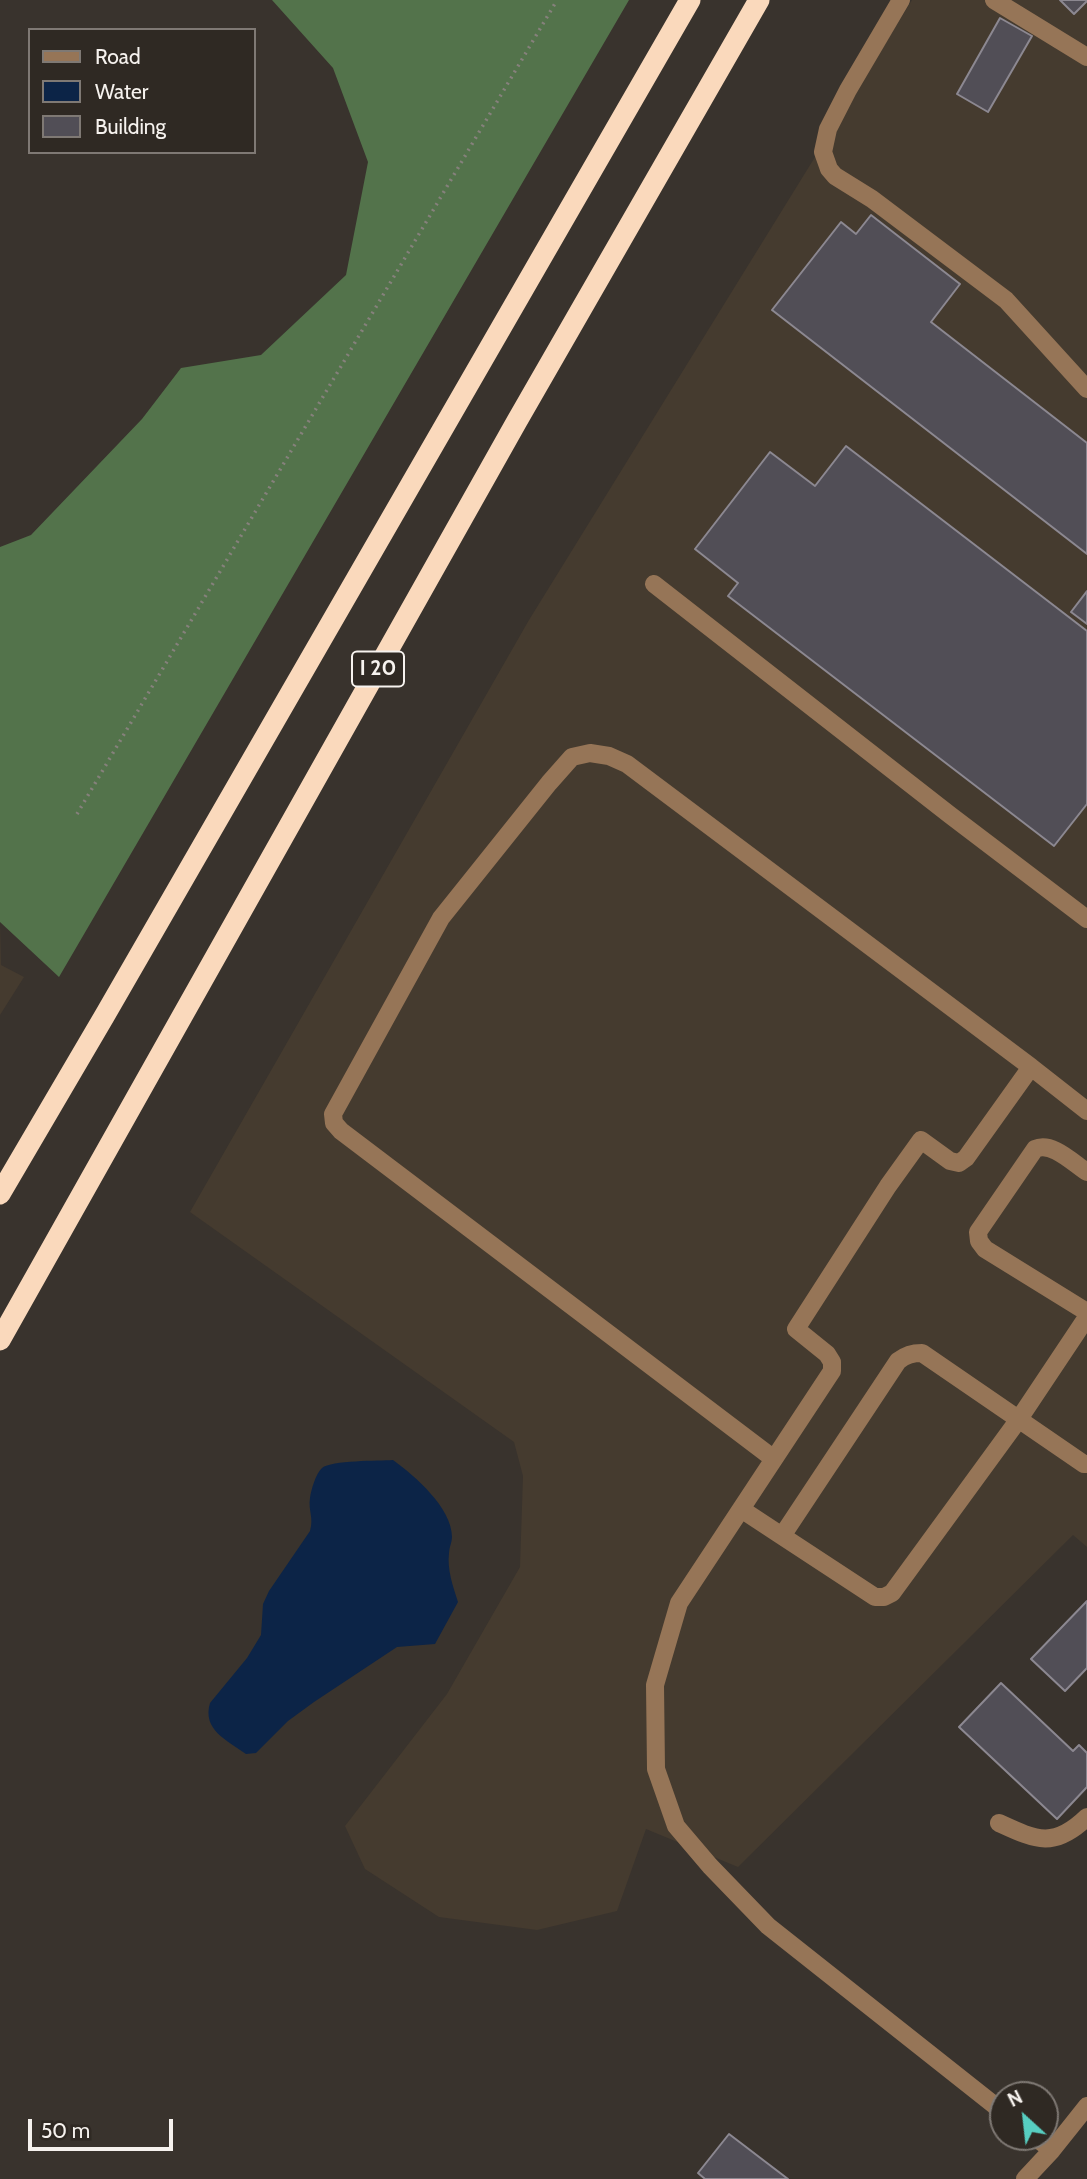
<!DOCTYPE html>
<html>
<head>
<meta charset="utf-8">
<style>
	body { margin:0 }
	#map { position:relative; width:1087px; height:2179px; overflow:hidden; background:#39332d; font-family:Cabin,sans-serif }
	canvas { display:block }
	.legend { position:absolute; left:28px; top:28px; width:228px; height:126px; box-sizing:border-box; background:#2f2923; border:2px solid #7f7974; margin:0; padding:9px 12px; list-style:none; font-size:21px; color:#f6f2ee }
	.legend li { display:flex; align-items:center; gap:14px; height:35px }
	.legend b { width:35px; border:2px solid #7f7974 }
	.north { position:absolute; left:989px; top:2081px; width:70px; height:70px; box-sizing:border-box; background:#2f2923; border:2px solid #7f7974; border-radius:50%; rotate:333deg; font-size:19px; font-weight:700; line-height:28px; text-align:center; color:#f6f2ee }
	.north::after { content:''; display:block; margin:auto; width:24px; height:32px; background:#57cec1; clip-path:polygon(50% 0,100% 100%,50% 72%,0 100%) }
	.scale { position:absolute; left:28px; top:2119px; width:145px; height:32px; box-sizing:border-box; border:4px solid #f6f2ee; border-top:0; padding-left:9px; font-size:21px; line-height:24px; white-space:nowrap; color:#f6f2ee; -webkit-text-stroke:5px #2f2923; paint-order:stroke }
</style>
</head>
<body>
<div id="map">
<canvas width="1087" height="2179"></canvas>
<ul class="legend">
<li><b style="height:9px;background:#967557"></b>Road</li>
<li><b style="height:19px;background:#0c2447"></b>Water</li>
<li><b style="height:19px;background:#514e56"></b>Building</li>
</ul>
<div class="north">N</div>
<div class="scale">50 m</div>
</div>
<script>
const ctx = document.querySelector('canvas').getContext('2d');
ctx.lineJoin = 'round';
function paint(path, color) {
  ctx.fillStyle = color;
  ctx.fill(path, 'evenodd');
}
function strokePath(path, color, width, dash) {
  ctx.strokeStyle = color;
  ctx.lineWidth = width;
  ctx.lineCap = dash ? 'butt' : 'round';
  ctx.setLineDash(dash || []);
  ctx.stroke(path);
}
function write(font, color, halo, rows, align = 'center') {
  ctx.font = font + ' Cabin,sans-serif';
  ctx.lineWidth = 5;
  ctx.setLineDash([]);
  ctx.textBaseline = 'middle';
  ctx.strokeStyle = halo;
  ctx.fillStyle = color;
  for (const [text, x, y, turn = 0] of rows) {
    ctx.save();
    ctx.translate(x, y);
    ctx.rotate((+turn || 0) * Math.PI / 180);
    ctx.textAlign = isNaN(turn) ? turn : align;
    if (halo) ctx.strokeText(text, 0, 0);
    ctx.fillText(text, 0, 0);
    ctx.restore();
  }
}
const built = new Path2D(`
	M912,0H1087V1547L1073,1535L738,1867L646,1829L617,1911L537,1930L439,1917L365,1869L345,1826L447,1694L520,1567L523,1476L514,1442L190,1212L529,620Z
	M0,922L1,965L24,977L0,1015Z`);
const forest = new Path2D(`
	M272,0H629L59,977L0,922V547L31,535L142,419L181,368L261,355L346,275L368,162L333,68Z`);
const water = new Path2D(`
	M393,1460C415,1476 452,1508 452,1537C452,1542 449,1548 449,1553C447,1570 453,1586 458,1602L435,1644L397,1647L314,1702L288,1721L256,1753L246,1754C227,1740 202,1730 210,1703L247,1658L261,1635L263,1604L269,1591L310,1531C314,1517 308,1511 310,1498C311,1490 316,1473 322,1468C331,1460 379,1461 393,1460Z`);
const building = new Path2D(`
	M1060,0H1087V1L1074,14Z
	M1000,18L1032,36L988,112L957,94Z
	M871,215L960,284L931,322L1087,443V554L772,310L841,222L856,234Z
	M846,446L1087,631V804L1054,846L728,596L738,583L695,549L770,452L815,486Z
	M1087,591V624L1071,612Z
	M1087,1601V1668L1065,1691L1031,1659Z
	M1001,1683L1073,1751L1079,1745L1087,1753V1787L1057,1819L959,1727Z
	M729,2134L788,2179H705L698,2173Z`);
const path = new Path2D(`
	M77,814L557,0`);
const minor = new Path2D(`
	M901,0L848,90L828,129L823,152L829,169L835,176L872,199L1006,300L1087,389
	M994,0L1087,57
	M654,584L950,815L1087,919
	M1087,1172C1073,1163 1052,1141 1035,1149L978,1232L979,1241L985,1249L1087,1312
	M1087,1317L1019,1419L892,1593L884,1597H875L782,1536L898,1361C906,1355 912,1353 922,1353L1084,1464H1087
	M774,1459L341,1131L334,1123L333,1114L441,918L549,783L572,757L590,753L609,756L627,764L1031,1067
	M741,1509L782,1536
	M999,1823C1036,1840 1054,1849 1087,1817
	M1003,2112L768,1926L710,1866L676,1826L656,1769L655,1685L679,1603L832,1371V1362L827,1354L796,1329L888,1186L921,1140L950,1161L959,1163L966,1158L1031,1067L1087,1111
	M1035,2137L1052,2150
	M1025,2179L1052,2150L1087,2106`);
const highway = new Path2D(`
	M0,1194L105,1015L690,0
	M0,1340L517,421L759,0`);
const shields = [
	[378,669,52]
];
const shieldNames = [
	["I 20",378,669]
];
paint(built, '#453b2f');
paint(forest, '#53734b');
paint(water, '#0c2447');
paint(building, '#514e56');
strokePath(building, '#8c8891', 2);
strokePath(path, '#86817c', 3.5, [2, 5]);
strokePath(minor, '#967557', 18);
strokePath(highway, '#fad9bc', 21);
for (const [x, y, w] of shields) {
  const box = new Path2D();
  box.roundRect(x - w / 2, y - 17.5, w, 35, 5);
  ctx.fillStyle = '#2f2923';
  ctx.fill(box);
  strokePath(box, '#f6f2ee', 2);
}
write('bold 21px', '#f6f2ee', null, shieldNames);
</script>
</body>
</html>
